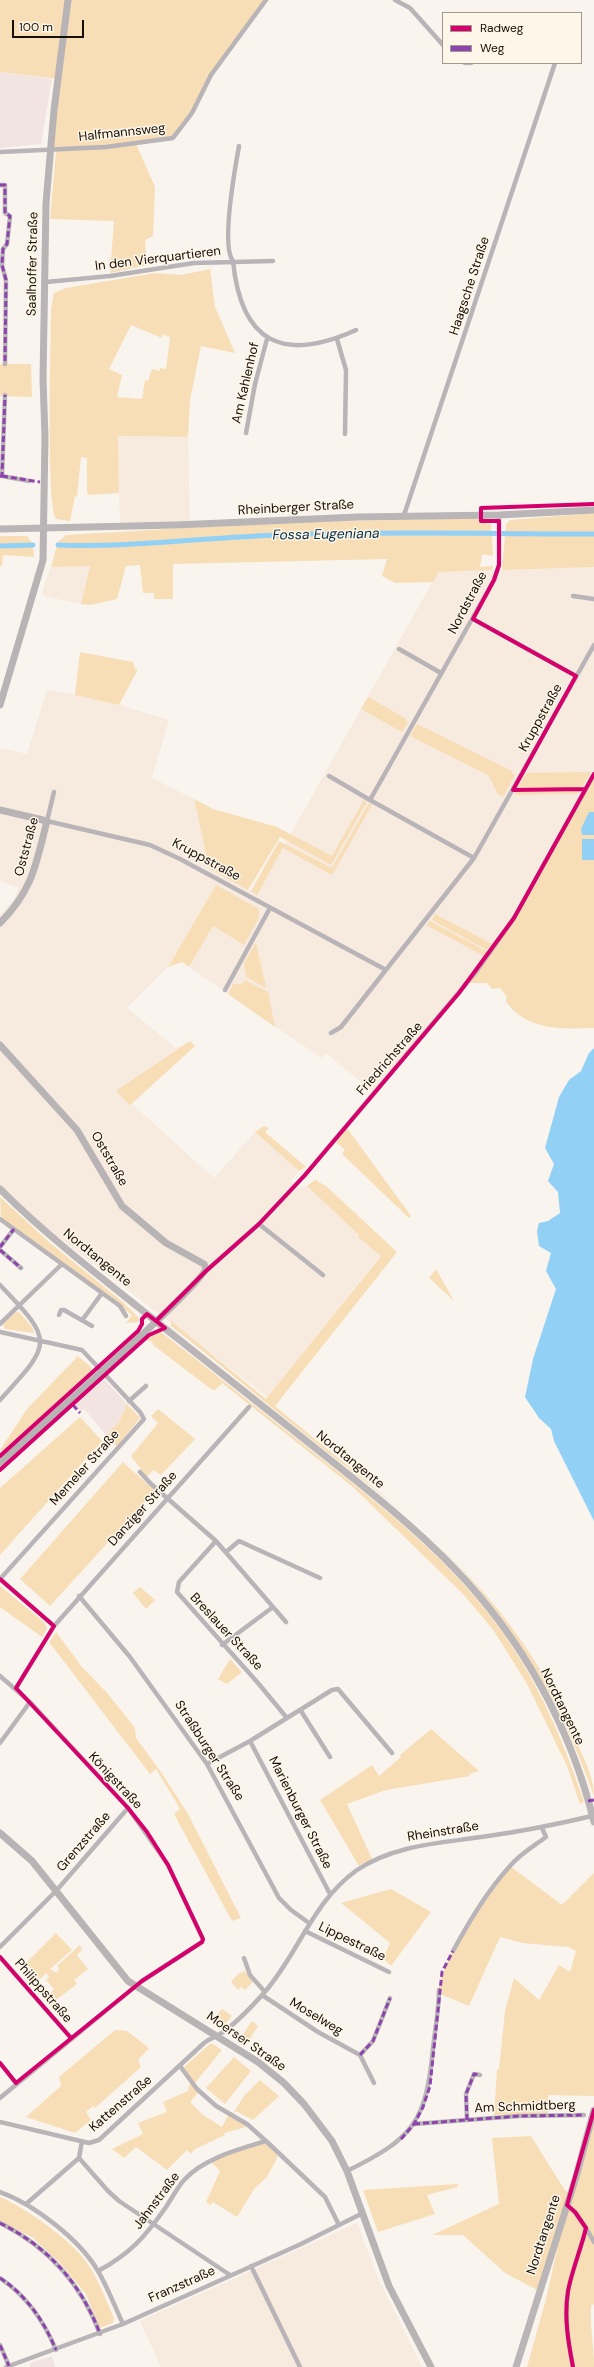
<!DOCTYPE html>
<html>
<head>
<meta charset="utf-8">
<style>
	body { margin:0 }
	#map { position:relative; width:594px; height:2367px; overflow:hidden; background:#f9f5ee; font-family:"DM Sans",sans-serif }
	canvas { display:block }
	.legend { position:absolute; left:442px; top:12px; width:140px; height:52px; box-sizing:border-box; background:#fef6e9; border:1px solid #a1998d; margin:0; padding:5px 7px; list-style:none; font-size:12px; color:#150e04 }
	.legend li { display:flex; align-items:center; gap:8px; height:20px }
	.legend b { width:20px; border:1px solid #a1998d }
	.scale { position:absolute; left:12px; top:20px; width:72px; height:18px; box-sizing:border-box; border:2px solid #150e04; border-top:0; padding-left:5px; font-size:12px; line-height:14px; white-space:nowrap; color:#150e04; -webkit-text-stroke:3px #fef6e9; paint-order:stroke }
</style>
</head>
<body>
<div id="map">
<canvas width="594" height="2367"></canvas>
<ul class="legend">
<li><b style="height:5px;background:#d6006c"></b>Radweg</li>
<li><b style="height:5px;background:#8e44ad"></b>Weg</li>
</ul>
<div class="scale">100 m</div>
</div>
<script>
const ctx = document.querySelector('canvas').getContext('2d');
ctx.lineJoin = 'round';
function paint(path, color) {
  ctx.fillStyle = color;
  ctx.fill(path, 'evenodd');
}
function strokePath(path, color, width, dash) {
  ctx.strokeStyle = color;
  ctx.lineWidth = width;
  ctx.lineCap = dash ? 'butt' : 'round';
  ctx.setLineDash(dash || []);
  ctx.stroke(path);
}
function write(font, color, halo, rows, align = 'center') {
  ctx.font = font + ' "DM Sans",sans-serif';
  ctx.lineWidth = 3;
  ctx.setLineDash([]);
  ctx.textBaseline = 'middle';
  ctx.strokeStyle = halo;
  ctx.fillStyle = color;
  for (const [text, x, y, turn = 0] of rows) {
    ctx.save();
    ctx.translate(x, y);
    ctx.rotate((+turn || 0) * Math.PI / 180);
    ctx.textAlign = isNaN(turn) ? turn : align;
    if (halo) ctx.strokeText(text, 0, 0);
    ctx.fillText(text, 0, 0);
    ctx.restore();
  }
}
const commercial = new Path2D(`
	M118,436L188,437L190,525L120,527Z
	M90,566L81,604L43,596V589L51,567Z
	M594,567V774L514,918L490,953L373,1092L326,1053L321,1058L189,967L213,926L244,945L259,917V911L216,885L168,967L127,1008L176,1048L190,1041L195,1046L132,1104L214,1178L255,1132L299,1171L291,1181L298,1187L307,1186L359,1235L358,1237L381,1255L268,1397L23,1210L0,1185V915L12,902L19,888L0,881V748L27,754L47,690L100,699L169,720L152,778L194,799L209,868L257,894L438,572Z
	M357,2223L379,2280L422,2367H161L140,2321Z`);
const education = new Path2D(`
	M0,72L52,79L41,144L0,148Z
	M104,1379L127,1404L119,1422L106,1435L84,1409L81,1412L75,1405Z
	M52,2356L55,2367H30V2363Z`);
const green = new Path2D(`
	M0,0H267L210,76L192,113L172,140L136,144L155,187L153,236L145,240L147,265L110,273L114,221L50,219L56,151H50L58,79L0,72Z
	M210,269L215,307L235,353L201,346L190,400L188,437L118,436L119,493L88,495L87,492V458L81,457L77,497L75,496L70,521L56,519C46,506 51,337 51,309L54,293L66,288L155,273L181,275ZM131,325L162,338V334L170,337L166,369L160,368V371L152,369L148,381L145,380L142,399L117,397L122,375L109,369Z
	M0,364H31L32,397L0,396Z
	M594,513V567L502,570L506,525L510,520Z
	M478,518L480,522L491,524L493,556L482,554L480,567L493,566L492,570L439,572L433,582L395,583L382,576L387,559L173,564V599H154V593H143L140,565L126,566L117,599L90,605L81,604L90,566L51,567L58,542L66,535L269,523Z
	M0,536H27L33,544L34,557L3,555L2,566H0Z
	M80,652L133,662L135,669H138L119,705L75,695Z
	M368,697L405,718V719L408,722L402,732L361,709Z
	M417,724L512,771V773L515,775L503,797L498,794L488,775L410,736Z
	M591,772L578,794L514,795L526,773Z
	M594,774V1028C561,1029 528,1031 506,1002L507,997L500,988L492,989L487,983H470C480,971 485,960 494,948C531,893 562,832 594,774Z
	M194,799L213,809L277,827L332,856L364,800L367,802L331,865L280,837L248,890L209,868Z
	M369,803L372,805L332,875L283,848L257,895L251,891L279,841L332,868Z
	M216,885L259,909V918L244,945L213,926L189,967L182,962L168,967Z
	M435,914L492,944L487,950L432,920Z
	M430,921L486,951V953L484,956L426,925Z
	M256,942L266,988L246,977L244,963Z
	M245,980L268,992L275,1027L228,994L233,984H241Z
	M190,1041L195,1046L130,1105L116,1091Z
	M264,1126L269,1128L265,1132L306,1167L299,1171L255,1132Z
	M347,1128L411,1216L409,1218L342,1154L345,1150L336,1142Z
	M315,1180L326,1186L397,1252L275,1406C392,1504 511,1586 573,1734C581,1753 594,1775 594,1796C563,1707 516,1625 450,1557C405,1510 352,1472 302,1432C258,1397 215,1360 171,1326V1321L266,1399L381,1256L358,1237L359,1235L307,1186Z
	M0,1197L49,1242L124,1303L139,1318V1322L126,1323L132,1315L1,1218Z
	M436,1269L454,1301L429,1278Z
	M16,1312H19L32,1327L34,1333L5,1329L3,1324Z
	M161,1332C215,1374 268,1416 322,1459C388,1511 454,1564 503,1633C540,1686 564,1742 584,1802L580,1804L567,1766L527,1684L494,1631L464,1595L353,1487L222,1383L215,1390L211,1389L153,1345L152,1341H144L152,1334Z
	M78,1356L91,1367L92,1371L2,1451L0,1450L27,1409Z
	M127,1404L140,1418L117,1446L106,1435L119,1422Z
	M158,1409L195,1439L161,1475L153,1470L147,1477L131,1456L158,1423L151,1416Z
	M80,1417L102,1441L0,1555V1488Z
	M123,1462L155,1491L50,1606L20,1579Z
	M0,1586L45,1623L47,1629L42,1637L0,1607Z
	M140,1587L155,1600L146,1609L133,1593Z
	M56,1632L82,1667L108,1694L135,1728L136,1738L161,1772L188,1814L241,1918L232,1921L174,1814L180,1809L179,1807L156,1769L150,1774L49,1642Z
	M230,1659L242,1672L227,1684L218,1679Z
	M431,1729L479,1771L469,1774L470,1776L386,1790L347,1804L372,1859L359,1866L320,1800L372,1765L379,1776L401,1757L400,1755Z
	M510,1866L562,1905L594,1873V2096L548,2095V2113L494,2115L497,2070L499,2069L505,2011L514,1978L539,2000L559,1965L570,1972L576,1951L568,1947L522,1943L500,1937L469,2006L438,1993C447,1944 482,1905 510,1866Z
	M391,1889L431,1912L391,1966L383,1958L390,1943L341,1903Z
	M56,1933L72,1950L50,1969L57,1973L59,1968L57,1966L80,1945L82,1950L77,1955L88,1969L74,1980L77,1984L52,2003L54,2005L52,2008L48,2002L50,1998L47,2001L45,1999L54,1989L46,1980L49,1977L46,1973L40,1979L26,1963Z
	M245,1971L253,1982L245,1990L241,1987L238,1990L231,1982L238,1974Z
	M222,2009L232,2016L223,2026L213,2018Z
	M252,2021L258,2026L246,2045L239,2040Z
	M115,2030L127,2031L149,2048L138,2060L141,2067L95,2108L93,2106L86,2112L91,2120L75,2133L26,2117L61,2086L59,2077Z
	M211,2043L222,2050L194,2084L184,2067Z
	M234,2057L251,2071L225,2104L206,2088Z
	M260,2080L279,2096L253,2120L236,2111L232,2115L249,2126L224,2133L225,2135L195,2149L191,2154L187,2150L167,2170L136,2147L124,2158L112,2149L143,2134L138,2123L167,2112L163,2102L188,2091L190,2083L198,2093L190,2102L203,2115L222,2127L229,2113L232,2115L244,2096Z
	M594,2110V2304L591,2306C590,2327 594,2346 594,2367H527L546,2299L564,2217L539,2291L505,2273L463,2235H432L499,2204L492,2138L531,2136L564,2189L570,2194Z
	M264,2141L278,2156L267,2177L254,2189L237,2217L213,2202L210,2205L206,2202L220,2171L211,2162Z
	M458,2184V2187L427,2195L435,2214L378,2232L363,2190Z
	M0,2197C26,2208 71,2240 87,2263C99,2280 106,2300 114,2318L113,2323L100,2328L86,2294L60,2263L32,2237L0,2222Z`);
const water = new Path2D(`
	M589,812H594V835H582L581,829Z
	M582,839H594V860H582Z
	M594,1048V1521L554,1441L551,1429L539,1418L525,1397L533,1359L556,1289L546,1271L551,1253L539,1246L537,1231L539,1223L548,1221L560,1213L558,1192L548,1181L554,1164L545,1148L559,1097L569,1080L581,1071L589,1053Z`);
const canal = new Path2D(`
	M58,545C133,548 207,537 282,535C386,531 490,534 594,534
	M0,546L33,545`);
const street = new Path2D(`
	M395,0L410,8L443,45
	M465,63H471
	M0,152L106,147L173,138L192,113L211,75L266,0
	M0,185H5V213L10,216L7,244L3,249L2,265L6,280L5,364
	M233,261C241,343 283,363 356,330
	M233,261C221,246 235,168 239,146
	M46,282L110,276L194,263L273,261
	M337,339L346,370L345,434
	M246,433L255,384L267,339
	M0,476H2L5,395
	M2,476L29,481
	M404,515L555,63
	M573,596L594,599
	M473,619L576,676
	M399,649L441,673
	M329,776L370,800
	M54,792L47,821L150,845L180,859L386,970
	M474,858L370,800L494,580L499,565V515
	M225,990L270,908
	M331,1033L341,1027L474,858L594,645
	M0,1219L120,1306L126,1316
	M259,1224L323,1275
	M0,1247L14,1229
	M0,1250L21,1268
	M206,1271L259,1224L305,1175L476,972L514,918L594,774
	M0,1285C55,1342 52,1343 0,1400
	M59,1315L61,1310H64L92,1326
	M83,1319L102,1293
	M0,1324L62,1264
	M0,1332L82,1350L140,1412L144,1419L0,1579
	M129,1401L146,1386
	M140,1472L151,1484L216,1541L286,1622
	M216,1541L179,1582L177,1592L258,1683L287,1718
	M226,1552L239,1541L320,1578
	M0,1579L54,1626
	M79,1596L130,1657L207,1764L279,1898L291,1910L309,1923
	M222,1645L273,1607
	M0,1676L30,1702L128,1808L168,1865L203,1939L202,1942L142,1981L0,2098
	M16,1688L54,1626L249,1407
	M301,1711L330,1757
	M250,1741L330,1894
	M0,1743L30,1702
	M207,1764L250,1741L332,1690L338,1689L392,1753
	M305,1931L389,1972
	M0,1947L56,1891L128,1808
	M453,1951C469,1922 487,1891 510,1866C520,1854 534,1846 546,1837L542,1828
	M0,1957L71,2038
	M244,1958L250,1975L265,1992
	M262,1995L318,2032L360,2055L374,2083
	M360,2055L373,2041L390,1998
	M0,2063L16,2083
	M180,2066L197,2089L216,2106L247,2124L266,2141
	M467,2120L466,2094L474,2074L480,2075
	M0,2122L89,2143L99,2140L204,2043C210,2038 217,2037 223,2032C238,2022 252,2006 264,1993C299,1953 312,1902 357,1870C396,1844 443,1843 488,1836C524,1831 558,1824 592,1816
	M414,2124L519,2116L584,2115
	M79,2158L108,2191L119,2201L230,2275
	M347,2171C414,2138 426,2122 433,2048C435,2029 439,2009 439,1990
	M0,2192C34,2204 80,2240 98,2271C108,2288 115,2307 123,2324
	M26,2204L79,2158L82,2141
	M567,2205L575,2212L586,2228C581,2249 572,2270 568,2291C564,2317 568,2341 573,2367
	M0,2223C48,2247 81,2283 100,2334
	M586,2228L594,2242
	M251,2266L300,2367
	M98,2271C130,2254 145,2237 166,2207C172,2198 177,2188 184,2180C204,2158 240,2149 266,2141L325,2197L339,2225
	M0,2278C27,2296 44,2321 56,2350
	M0,2345L9,2366
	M6,2367L123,2324L301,2244L363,2213`);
const secondary = new Path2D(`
	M0,705L43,560L45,437L43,379L46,203L54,110L68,0
	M0,810L47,821C36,864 33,890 0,923
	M0,1045L77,1130L122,1206L166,1243L204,1264L206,1268C205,1283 25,1440 0,1463
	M0,1833L32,1861L128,1981L258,2062L284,2083L304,2104L332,2141L347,2171L389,2286L431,2367`);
const primary = new Path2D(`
	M0,529L176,525L358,517L499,515L594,510
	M0,1189C40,1229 84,1264 128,1299C188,1347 249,1395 309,1443C359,1483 410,1522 454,1568C522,1638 571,1728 594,1822
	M516,2367L576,2177L594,2110`);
const quiet = new Path2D(`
	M0,185H5V213L10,216L7,244L3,249L2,265L6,280L5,364
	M0,476H2L5,395
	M2,476L40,482
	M0,1247L14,1229
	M0,1250L21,1268
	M73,1405L80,1413
	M588,1801L594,1800
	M360,2055L373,2041L390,1998
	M467,2120L466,2094L474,2074L480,2075
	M414,2124L519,2116L584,2115
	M401,2139L414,2124L423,2107L430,2086L442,1972L453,1951
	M0,2223C48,2247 81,2283 100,2334
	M0,2278C27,2296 44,2321 56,2350
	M0,2345L9,2366`);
const cycleway = new Path2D(`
	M585,789L513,790L576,676L473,619L494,580L499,565V521H481V508L594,504
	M156,1321L206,1271L259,1224L305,1175L459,993L514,918L594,774
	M0,1456L138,1331L142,1324V1319L147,1314L165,1328L149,1335L0,1470
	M0,1579L54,1626L16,1688L128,1808L147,1832L168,1865L203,1939L202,1942L142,1981L16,2083L0,2063
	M0,1957L71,2038
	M573,2367C568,2341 564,2317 568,2291C572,2270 581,2249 586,2228L575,2212L567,2205L594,2110`);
const streetNames = [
	["Halfmannsweg",122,133,-6],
	["In den Vierquartieren",158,259,-7],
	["Saalhoffer Straße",33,264,-89],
	["Haagsche Straße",470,286,-72],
	["Am Kahlenhof",246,383,-77],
	["Rheinberger Straße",296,508,-3],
	["Nordstraße",468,603,-62],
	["Kruppstraße",541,718,-61],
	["Oststraße",27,847,-75],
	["Kruppstraße",206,860,28],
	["Friedrichstraße",390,1059,-49],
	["Oststraße",109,1159,60],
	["Nordtangente",97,1258,39],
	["Nordtangente",350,1460,39],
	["Memeler Straße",85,1468,-48],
	["Danziger Straße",143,1509,-48],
	["Breslauer Straße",226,1632,47],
	["Nordtangente",562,1707,64],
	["Straßburger Straße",209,1751,57],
	["Königstraße",115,1781,47],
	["Marienburger Straße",300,1813,63],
	["Rheinstraße",443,1832,-9],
	["Grenzstraße",84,1842,-49],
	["Lippestraße",352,1942,26],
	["Philippstraße",43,1991,49],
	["Moselweg",316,2017,31],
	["Moerser Straße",246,2042,35],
	["Kattenstraße",121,2104,-41],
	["Am Schmidtberg",525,2107,-2],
	["Jahnstraße",157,2201,-53],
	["Nordtangente",544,2235,-72],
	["Franzstraße",182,2285,-24]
];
const waterNames = [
	["Fossa Eugeniana",326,535,-1]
];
paint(commercial, '#f7eadf');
paint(education, '#f2e4e0');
paint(green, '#f7deb6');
paint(water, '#92d0f5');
strokePath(canal, '#92d0f5', 5);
strokePath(street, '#b8b4b7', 4.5);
strokePath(secondary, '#b8b3b4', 7);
strokePath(primary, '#bab5b7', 7);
strokePath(quiet, '#8e44ad', 3, [6, 3]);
strokePath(cycleway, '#d6006c', 4);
write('13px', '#150e04', '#fef6e9', streetNames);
write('italic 14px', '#062f45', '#fef6e9', waterNames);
</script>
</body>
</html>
